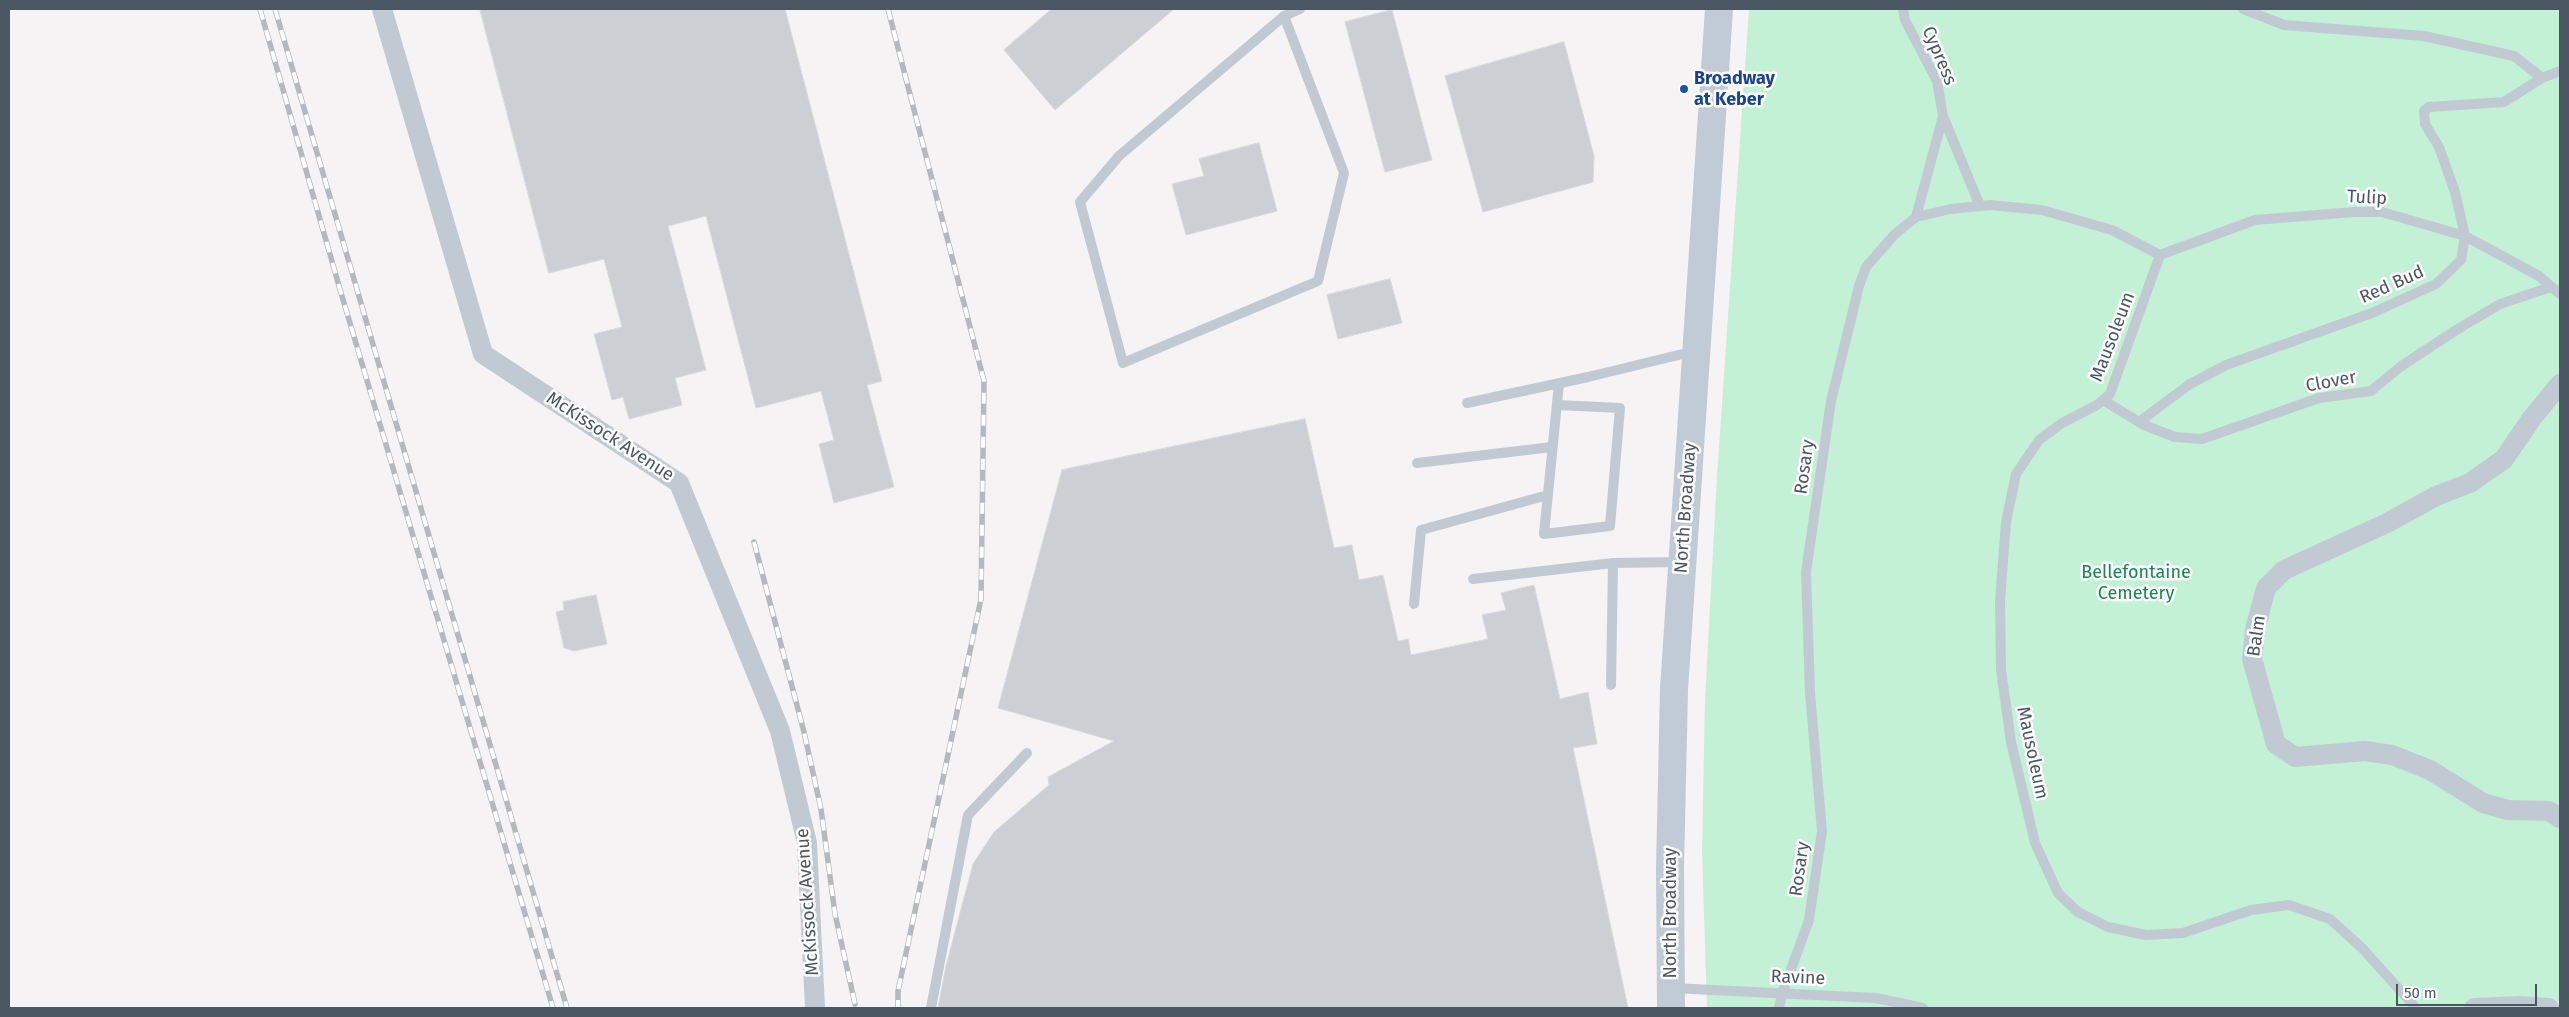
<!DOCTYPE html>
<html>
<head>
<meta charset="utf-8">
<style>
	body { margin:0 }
	#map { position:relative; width:2569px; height:1017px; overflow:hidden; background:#f5f3f3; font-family:"Fira Sans",sans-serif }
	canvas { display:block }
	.frame { position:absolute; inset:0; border:10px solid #4a5661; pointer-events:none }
	.scale { position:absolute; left:2396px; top:984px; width:141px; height:22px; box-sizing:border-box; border:2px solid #4a5661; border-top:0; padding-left:6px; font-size:15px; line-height:18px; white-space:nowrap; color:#4a5661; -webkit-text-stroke:4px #fff; paint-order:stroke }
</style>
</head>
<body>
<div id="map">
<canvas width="2569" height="1017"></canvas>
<div class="frame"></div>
<div class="scale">50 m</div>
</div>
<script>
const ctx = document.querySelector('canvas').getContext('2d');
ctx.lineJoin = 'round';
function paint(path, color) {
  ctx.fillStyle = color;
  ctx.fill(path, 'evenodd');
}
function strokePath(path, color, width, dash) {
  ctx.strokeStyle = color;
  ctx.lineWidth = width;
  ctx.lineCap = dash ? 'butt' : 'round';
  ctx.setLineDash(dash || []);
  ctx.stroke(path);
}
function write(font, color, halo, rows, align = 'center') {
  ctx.font = font + ' "Fira Sans",sans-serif';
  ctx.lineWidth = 5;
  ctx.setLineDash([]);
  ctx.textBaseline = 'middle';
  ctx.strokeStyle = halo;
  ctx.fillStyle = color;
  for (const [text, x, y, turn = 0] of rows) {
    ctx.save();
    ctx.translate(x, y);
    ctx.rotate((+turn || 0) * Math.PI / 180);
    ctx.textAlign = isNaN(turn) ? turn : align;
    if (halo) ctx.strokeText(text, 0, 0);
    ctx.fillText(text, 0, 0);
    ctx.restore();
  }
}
const green = new Path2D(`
	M1749,9H2560V1008H1707L1702,852L1705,700L1717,477Z`);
const building = new Path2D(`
	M480,9H785L882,381L867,385L894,487L834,503L819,444L834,440L821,391L756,408L706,216L668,226L706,370L675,378L682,405L629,419L623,397L612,400L594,334L622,327L604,259L549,273Z
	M1052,9H1174L1055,110L1004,50Z
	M1392,10L1432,160L1385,172L1345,22Z
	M1564,42L1594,156L1593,182L1483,212L1445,76Z
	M1259,143L1277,211L1186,235L1172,184L1204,176L1199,159Z
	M1390,279L1402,323L1338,339L1327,295Z
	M1305,419L1334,548L1352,545L1359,580L1383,575L1398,641L1408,639L1411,655L1488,639L1482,615L1506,610L1501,593L1534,585L1560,699L1588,692L1597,744L1573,748L1628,1008H938L946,966L973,864L994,832L1049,785L1048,777L1114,741L998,708L1062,470Z
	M596,595L607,644L574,651L564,648L556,612L564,610L563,602Z`);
const service = new Path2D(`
	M1903,9L1905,20L1937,81L1943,116L1916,217
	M2243,9L2284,25L2424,36L2514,56L2542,78
	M1284,16L1344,173L1318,281L1123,363L1080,202L1119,156L1284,16L1300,9
	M1943,116L1980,206
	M2160,255L2110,394L2097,405L2062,423L2039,440L2016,474L2006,522L2000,601L2001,670L2011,742L2035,843L2058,893L2078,912L2108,927L2146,935L2183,933L2251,910L2289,905L2330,919L2362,948L2416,1008
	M2160,255L2255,220L2354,212H2382L2465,236L2539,276L2560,294
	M2103,400L2144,425L2175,437L2202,439L2319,398L2371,391L2400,367L2453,332L2500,304L2551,287
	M1467,403L1588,377L1695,351
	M1557,405L1620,408L1610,526L1544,534L1559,383
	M2139,422L2190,384L2226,365L2372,313L2436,284L2461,260L2465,236L2455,192L2439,147L2425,124L2424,111L2429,107L2504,102L2542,78L2560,71
	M1417,463L1552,447
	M1473,579L1613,563L1681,562
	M1414,604L1421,530L1548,495
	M1611,685L1613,563
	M1672,988L1876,998L1923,1008
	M931,1008L968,815L1027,753
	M1779,1008L1782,994L1809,920L1822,831L1810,693L1806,572L1831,401L1859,286L1866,267L1894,235L1916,217L1951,209L1990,205L2042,210L2112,230L2160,255`);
const minor = new Path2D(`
	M382,9L483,354L679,483L780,731L807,843L815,1008
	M2560,384L2532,418L2504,459L2470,483L2436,496L2387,523L2284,570L2266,588L2255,630L2252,659L2276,744L2295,757L2365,751L2392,755L2430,770L2483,803L2508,810L2549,811L2560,818
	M2474,1008L2520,1006L2549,1008`);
const secondary = new Path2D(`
	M1671,1008L1670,868L1674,689L1719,9`);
const rail = new Path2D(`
	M260,9L339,286L553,1008
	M275,9L567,1008
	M888,9L984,381L981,599L898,991V1008
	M754,542L804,732L821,809L835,914L855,1004`);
const markers = [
	[1684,89,5,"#1a4fb4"]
];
const streetNames = [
	["Cypress",1939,56,67],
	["Tulip",2367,198,3],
	["Red Bud",2392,285,-24],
	["Mausoleum",2113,337,-69],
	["Clover",2331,382,-11],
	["McKissock Avenue",610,437,33],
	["Rosary",1805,467,-82],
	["North Broadway",1686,508,-86],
	["Balm",2257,636,-82],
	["Mausoleum",2032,753,78],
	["Rosary",1800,869,-82],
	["McKissock Avenue",808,902,-94],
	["North Broadway",1671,913,-90],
	["Ravine",1798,978,2]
];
const transitNames = [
	["Broadway",1694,79],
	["at Keber",1694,100]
];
const parkNames = [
	["Bellefontaine",2136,573],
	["Cemetery",2136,594]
];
paint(green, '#c3f1d5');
paint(building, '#cdcfd5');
strokePath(building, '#d7d9de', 1);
strokePath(service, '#c1cad2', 10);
strokePath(minor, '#c1cad2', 20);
strokePath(secondary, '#c1cbd6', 28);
strokePath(rail, '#b5b8bd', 5.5);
strokePath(rail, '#fff', 4, [11]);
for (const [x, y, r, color] of markers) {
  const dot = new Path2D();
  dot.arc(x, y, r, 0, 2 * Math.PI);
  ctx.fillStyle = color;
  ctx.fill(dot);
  strokePath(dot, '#fff', 2);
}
write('18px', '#4a5661', '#fff', streetNames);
write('bold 18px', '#164399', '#fff', transitNames, 'left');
write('18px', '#17864f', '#fff', parkNames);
</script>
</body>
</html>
